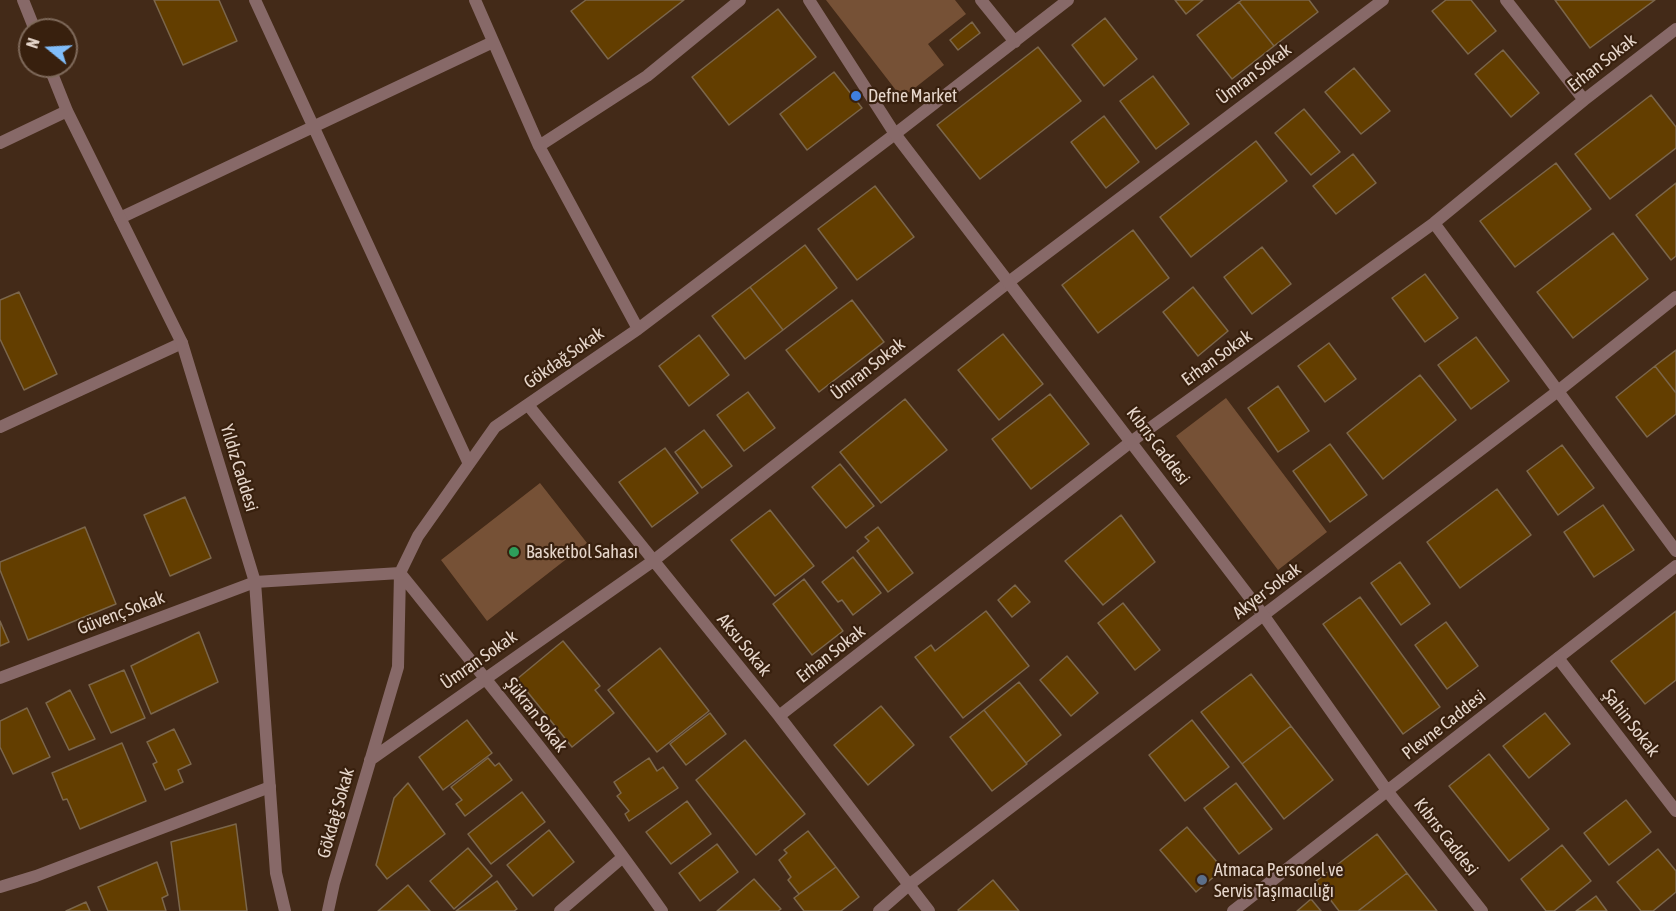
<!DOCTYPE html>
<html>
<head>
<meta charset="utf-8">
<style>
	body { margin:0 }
	#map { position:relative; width:1676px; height:911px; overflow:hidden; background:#432a18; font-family:"Asap Condensed",sans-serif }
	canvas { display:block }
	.north { position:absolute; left:18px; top:18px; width:60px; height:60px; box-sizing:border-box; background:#38200e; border:2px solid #7e695a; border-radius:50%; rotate:288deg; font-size:16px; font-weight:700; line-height:24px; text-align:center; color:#e6d6cb }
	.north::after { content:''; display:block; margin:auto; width:21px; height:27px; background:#80bdfa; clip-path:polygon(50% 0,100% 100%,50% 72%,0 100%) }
</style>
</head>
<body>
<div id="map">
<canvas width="1676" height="911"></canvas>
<div class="north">N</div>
</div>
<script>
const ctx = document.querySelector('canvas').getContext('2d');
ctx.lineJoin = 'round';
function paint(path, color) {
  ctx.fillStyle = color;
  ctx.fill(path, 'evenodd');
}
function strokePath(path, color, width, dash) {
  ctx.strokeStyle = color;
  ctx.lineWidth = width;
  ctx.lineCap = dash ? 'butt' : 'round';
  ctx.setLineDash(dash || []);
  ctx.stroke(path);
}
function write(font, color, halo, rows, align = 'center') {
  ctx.font = font + ' "Asap Condensed",sans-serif';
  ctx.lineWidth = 4.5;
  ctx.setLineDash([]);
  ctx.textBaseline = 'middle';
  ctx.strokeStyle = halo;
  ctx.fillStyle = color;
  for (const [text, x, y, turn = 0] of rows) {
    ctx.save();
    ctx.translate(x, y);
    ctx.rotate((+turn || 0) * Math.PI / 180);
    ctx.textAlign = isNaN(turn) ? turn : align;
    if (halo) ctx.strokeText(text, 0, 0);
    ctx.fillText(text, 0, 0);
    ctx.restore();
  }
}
const green = new Path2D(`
	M826,0H955L966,14L928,44L944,65L902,98Z
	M1226,398L1327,532L1278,570L1176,436Z
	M540,483L587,543L487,621L441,560Z`);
const building = new Path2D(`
	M154,0H219L237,41L183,65Z
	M586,0H684L608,59L571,11Z
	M1175,0H1203L1186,14Z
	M1242,0H1309L1318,12L1274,46L1239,2Z
	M1446,0H1471L1496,31L1468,54L1432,11Z
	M1555,0H1655L1590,48Z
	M1239,2L1274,46L1232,79L1197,35Z
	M778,9L816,57L729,125L692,77Z
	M1105,18L1137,59L1104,86L1072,45Z
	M972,22L980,33L958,50L950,40Z
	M1038,47L1081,101L980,179L937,125Z
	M1503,50L1539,93L1511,117L1475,74Z
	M1354,68L1390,111L1361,134L1325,92Z
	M834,72L862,108L807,150L780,114Z
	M1153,76L1189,124L1156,149L1120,101Z
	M1651,95L1676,127V148L1610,199L1575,154Z
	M1304,109L1340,152L1311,175L1275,133Z
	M1104,116L1139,162L1106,188L1071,142Z
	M1256,141L1287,181L1191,257L1160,217Z
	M1353,154L1376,183L1336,214L1313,186Z
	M1556,163L1591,209L1515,267L1480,221Z
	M1676,183V256L1671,260L1636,215Z
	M875,186L914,237L857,280L818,229Z
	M1133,230L1169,278L1098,333L1062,285Z
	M1613,233L1648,279L1573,338L1537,292Z
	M805,245L837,288L783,330L750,287Z
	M1262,247L1291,284L1252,314L1224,277Z
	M1425,274L1458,318L1425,342L1392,298Z
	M750,287L783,330L745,359L712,316Z
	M1193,287L1228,331L1198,356L1163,312Z
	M19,292L57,374L24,390L0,339V300Z
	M852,300L884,342L819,392L786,350Z
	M1003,334L1043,384L999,420L958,370Z
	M699,335L729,375L689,406L659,366Z
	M1476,337L1509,381L1471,409L1438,365Z
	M1329,343L1356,379L1325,402L1298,366Z
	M1676,350V393L1655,366Z
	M1655,366L1676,393V414L1647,437L1616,397Z
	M1420,375L1456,420L1383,479L1347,433Z
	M1278,386L1309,431L1278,452L1248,408Z
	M748,392L775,428L744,451L717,415Z
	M1050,394L1089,444L1031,489L992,439Z
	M905,399L947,450L881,503L840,452Z
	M704,430L732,466L702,488L675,452Z
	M1330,444L1367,495L1330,522L1293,471Z
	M1562,445L1594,488L1558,515L1527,471Z
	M665,448L698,493L652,527L619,482Z
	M840,464L874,506L846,528L812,487Z
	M1497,489L1531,535L1460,588L1427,542Z
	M185,497L211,558L170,576L144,515Z
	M1603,505L1634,550L1594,577L1564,532Z
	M770,510L814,566L775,596L731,540Z
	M1121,515L1155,562L1103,605L1065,561Z
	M85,527L116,604L28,640L0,570V562Z
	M878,527L913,573L888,592L857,551L869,541L865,537Z
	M853,557L881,593L853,615L842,600L838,602L822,582Z
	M1400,562L1430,604L1401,625L1371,583Z
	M804,579L843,631L812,655L773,604Z
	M1015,585L1030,602L1012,617L998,600Z
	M1360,597L1440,707L1403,734L1323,624Z
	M1123,603L1160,650L1135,670L1098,623Z
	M986,611L1029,666L963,718L915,657L931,645L935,651Z
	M1676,611V680L1645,704L1611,661Z
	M0,621L9,642L0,646Z
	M1446,622L1478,666L1447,689L1415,645Z
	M199,632L218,682L151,714L131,666Z
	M563,641L600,686L595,690L614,713L572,747L517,679Z
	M660,648L709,711L657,752L608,690Z
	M1067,656L1098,693L1071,716L1040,680Z
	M124,670L145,718L111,733L89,685Z
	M1251,674L1291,726L1242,764L1201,712Z
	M1019,682L1061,735L1026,763L984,710Z
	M70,690L95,739L69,750L46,703Z
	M881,706L914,745L868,785L834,745Z
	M27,708L50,757L13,774L0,747V721Z
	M984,710L1027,764L992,791L950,737Z
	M710,713L726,734L686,765L670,744Z
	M1545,713L1570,744L1529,778L1503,746Z
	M467,720L492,753L443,790L419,757Z
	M1192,720L1229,767L1185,801L1149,755Z
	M1291,726L1333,780L1284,819L1242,764Z
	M174,729L191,764L178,770L183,782L165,790L153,764L157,762L147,742Z
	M745,740L805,814L756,855L696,780Z
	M122,743L146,801L80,829L67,799L63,800L52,773Z
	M1489,754L1549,829L1509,861L1449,786Z
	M488,758L495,766L499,763L512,780L465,816L456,804L462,800L451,787Z
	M649,758L657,771L663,767L678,788L629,821L625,814L629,811L617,796L621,793L614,782Z
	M408,783L445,834L387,879L376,865L394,798Z
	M1236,783L1272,829L1239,854L1204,808Z
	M522,792L545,822L491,864L468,834Z
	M1626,800L1651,832L1609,865L1584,833Z
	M687,801L711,834L671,864L646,832Z
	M236,824L247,911H180L171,842Z
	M1187,827L1223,869L1196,892L1160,850Z
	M549,830L574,862L533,896L507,865Z
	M808,831L836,867L799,894L788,880L791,877L779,860L787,853L784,850Z
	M1377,834L1407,873L1358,911H1339L1316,881Z
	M717,844L738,872L700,901L679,873Z
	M1562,845L1591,881L1554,911H1546L1521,879Z
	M468,848L492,876L454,909L430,881Z
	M1658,849L1676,871V892L1653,911H1641L1617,882Z
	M157,862L168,895L162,898L166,911H108L98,887Z
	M836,867L859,897L841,911H804L794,898Z
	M1407,873L1437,911H1358Z
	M754,879L781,909L778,911H717Z
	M993,880L1019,911H959L958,910Z
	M497,881L517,909L514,911H456Z
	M408,885L430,911H378Z
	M1596,896L1607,911H1576Z
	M1311,899L1321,911H1297Z
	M86,902L90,911H66Z`);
const minor = new Path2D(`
	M255,0L469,464
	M475,0L539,146L638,329
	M981,0L1015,42
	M1506,0L1584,100
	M539,146L647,76L740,0
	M120,218L493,42
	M1434,223L1676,551
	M528,405L779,716L929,911
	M0,427L182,343
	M1558,658L1676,811
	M0,678L255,582L400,573C489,683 580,794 662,911
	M779,716L1132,441L1434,223L1584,100L1676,29
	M370,760L653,561L1010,281L1383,0
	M0,887L36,876L270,787
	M328,911L334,883L398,667L400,573L418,536L495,427L638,329L895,134L1068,0
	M560,911L623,857
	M879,911L910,884L1558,391L1676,297`);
const tertiary = new Path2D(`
	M23,0L35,30
	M809,0L895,134L1264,616L1388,792L1482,911
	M49,66L67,111L182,343L255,582L276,873L285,911
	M0,143L67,111
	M1233,911L1676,566`);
const markers = [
	[856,96,6,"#3f7fe0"],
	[514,552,6,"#2e9e5b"],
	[1202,880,6,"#5c6f8a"]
];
const streetNames = [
	["Erhan Sokak",1602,63,-38],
	["Ümran Sokak",1254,74,-37],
	["Gökdağ Sokak",564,358,-35],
	["Erhan Sokak",1217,358,-36],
	["Ümran Sokak",868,369,-38],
	["Kıbrıs Caddesi",1158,446,53],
	["Yıldız Caddesi",239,468,73],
	["Akyer Sokak",1267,591,-37],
	["Güvenç Sokak",121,613,-21],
	["Aksu Sokak",744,645,51],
	["Erhan Sokak",831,654,-38],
	["Ümran Sokak",479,660,-35],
	["Şükran Sokak",536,715,52],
	["Şahin Sokak",1631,723,52],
	["Plevne Caddesi",1444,725,-38],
	["Gökdağ Sokak",336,813,-74],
	["Kıbrıs Caddesi",1446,837,52]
];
const poiNames = [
	["Defne Market",868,96],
	["Basketbol Sahası",526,552],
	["Atmaca Personel ve",1214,870],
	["Servis Taşımacılığı",1214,891]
];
paint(green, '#765136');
paint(building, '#633e00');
strokePath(building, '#7b664b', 1.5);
strokePath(minor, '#876968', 12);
strokePath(tertiary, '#876968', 12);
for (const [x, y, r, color] of markers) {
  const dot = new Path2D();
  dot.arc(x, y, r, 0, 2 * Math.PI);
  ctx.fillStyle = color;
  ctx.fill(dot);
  strokePath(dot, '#38200e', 2);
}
write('18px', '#e6d6cb', '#38200e', streetNames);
write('18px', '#e6d6cb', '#38200e', poiNames, 'left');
</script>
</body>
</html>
